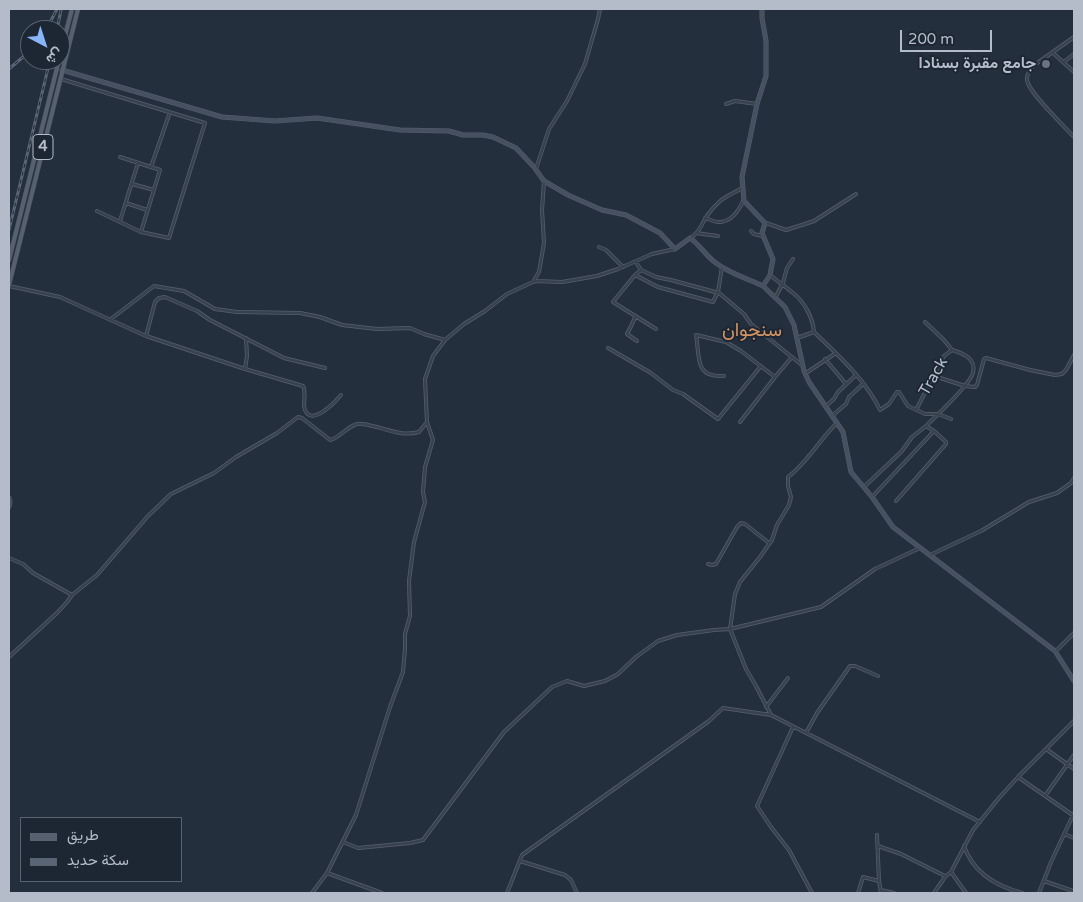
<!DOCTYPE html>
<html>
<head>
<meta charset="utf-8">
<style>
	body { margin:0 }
	#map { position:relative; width:1083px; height:902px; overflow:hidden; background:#242f3e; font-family:"Varela Round",Vazirmatn,sans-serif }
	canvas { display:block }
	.frame { position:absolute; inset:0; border:10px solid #b4bcc9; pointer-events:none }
	.legend { position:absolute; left:20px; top:817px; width:162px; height:65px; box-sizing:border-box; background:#1d2633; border:1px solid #59626f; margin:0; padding:6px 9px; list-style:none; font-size:15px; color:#b4bcc9 }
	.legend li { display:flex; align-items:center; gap:10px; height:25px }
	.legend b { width:25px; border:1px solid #59626f }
	.north { position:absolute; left:20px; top:20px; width:50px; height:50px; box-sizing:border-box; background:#1d2633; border:1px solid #59626f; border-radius:50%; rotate:140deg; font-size:14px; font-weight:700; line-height:20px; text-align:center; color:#b4bcc9 }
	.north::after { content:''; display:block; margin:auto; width:18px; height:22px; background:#8ab4f8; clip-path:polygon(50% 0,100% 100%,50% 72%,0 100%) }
	.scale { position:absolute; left:900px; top:30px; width:92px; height:22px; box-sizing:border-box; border:2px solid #b4bcc9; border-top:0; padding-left:6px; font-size:15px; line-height:18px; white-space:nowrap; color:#b4bcc9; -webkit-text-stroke:4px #1d2633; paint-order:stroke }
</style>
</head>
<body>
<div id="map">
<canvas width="1083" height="902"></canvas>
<div class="frame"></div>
<ul class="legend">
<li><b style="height:6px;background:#56606e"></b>طريق</li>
<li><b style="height:6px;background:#5a6575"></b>سكة حديد</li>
</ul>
<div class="north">ش</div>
<div class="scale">200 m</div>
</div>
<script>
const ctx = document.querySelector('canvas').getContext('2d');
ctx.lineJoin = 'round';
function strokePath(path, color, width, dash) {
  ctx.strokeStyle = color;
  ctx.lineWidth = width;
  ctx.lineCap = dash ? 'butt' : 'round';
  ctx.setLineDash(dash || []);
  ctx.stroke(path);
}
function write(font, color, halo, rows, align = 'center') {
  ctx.font = font + ' "Varela Round",Vazirmatn,sans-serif';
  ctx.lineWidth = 4;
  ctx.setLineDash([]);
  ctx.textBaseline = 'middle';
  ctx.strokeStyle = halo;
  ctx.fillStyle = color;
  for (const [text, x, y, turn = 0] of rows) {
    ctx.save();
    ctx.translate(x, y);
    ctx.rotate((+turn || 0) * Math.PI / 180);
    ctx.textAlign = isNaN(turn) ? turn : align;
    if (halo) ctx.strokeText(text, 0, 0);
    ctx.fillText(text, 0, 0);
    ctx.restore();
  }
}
const street = new Path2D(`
	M1074,37L1033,66C1030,70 1026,75 1027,80C1028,92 1065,127 1074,137
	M1052,52L1074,72
	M1064,62L1074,54
	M61,79L205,123L169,238L141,232L97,211
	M726,104L735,101L757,104
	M120,157L160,170L141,232
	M151,167L170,112
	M536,169L549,129L567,101L585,64L598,19L600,9
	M132,184L154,190
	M126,203L147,210
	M705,218C709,219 714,222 718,222C730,223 739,211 743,201
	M120,221L138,163
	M766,223L786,230L802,225L814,221L856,194
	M751,231L754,234L762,236
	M697,233L703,234L718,236
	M690,238C700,233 702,222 709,213C713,208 720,200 726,197C732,193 737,192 743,187
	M599,247L606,250L623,267
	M636,262L641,270L635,275L613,302L656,329
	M722,267L718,292L744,314L751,324L803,366
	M635,275L658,287L713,302L718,292H715L671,280L656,277L641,270
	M770,275C777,281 785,286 793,293C804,301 813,318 814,332
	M533,282L539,272L544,243L542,210L544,181
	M9,286L60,297L146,336L245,369L303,386C307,394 302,402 305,410C312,427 336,401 341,395
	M775,298L783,283L787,268L793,259
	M636,316L627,334L637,341
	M111,319L154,286L184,291L215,309L237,312L300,313L320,317L342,325L377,329L410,328L424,334L445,340
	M925,322L944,340L952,350
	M146,336L155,302L159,298L165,297L197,311L210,320L284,358L325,368
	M797,338L814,332C837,354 866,380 880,410L889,404L897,392H899L908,406L925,414H938L951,419
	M608,348L651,373L673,390L683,394L718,419L761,366
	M825,359L846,384
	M245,369L247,356L246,338
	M806,373L836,353
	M724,376C694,378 700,357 696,335L726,342L741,351L775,377
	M934,376L965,386L975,387L977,385L984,359L986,358L1030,370L1055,375L1062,374L1066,370L1074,355
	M826,406L834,399L838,392L856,375
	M832,416L846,404L849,397L863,384
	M740,422L775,377L792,357
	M837,423C819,440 808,462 788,477V486L791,497L789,505L777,525L772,540L760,557L740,582L735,594L730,629L746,669L756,686L771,715L980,822
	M864,487L902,451L912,437L926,426
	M872,497L934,431L926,426C937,415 969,386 973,373C977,358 962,353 952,350L944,356L916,410
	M896,501L946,444V442L934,431
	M930,555L981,531L1029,502L1057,493L1071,483L1074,478
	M9,558L23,564L33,573L72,595
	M708,564L712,565L716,564L737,527L741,523L745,524L769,543
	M1056,651L1074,633
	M9,657L58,612L67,602L72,595L97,575L148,516L171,494L214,473L236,457L277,433L298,417L302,418L330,440C340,438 346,427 357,424C363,423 371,426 377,427C391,431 404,436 419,432L427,422
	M766,707L788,678
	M793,727L757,806L771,827L789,850L812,893
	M806,733L817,713L850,666H855L878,676
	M1046,749L1074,769
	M1018,777L1074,816
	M1045,796L1074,755
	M1064,834L1074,838
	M877,835L879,881L881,893
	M343,842L358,848L410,843L423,840L504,732L552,687L567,681L584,686L605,681L618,674L636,657L658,641L677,635L714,630L730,629L821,607L875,569L920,548
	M878,846L901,854L945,876
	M964,846C973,873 996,886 1022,893
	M520,861L565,875L571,880L577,893
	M951,872L966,893
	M327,873L382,893
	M1044,881L1073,891L1072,893
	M881,890L894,893
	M312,893L327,873L356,815L390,707L403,672L405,649V634L410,616L409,581L414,542L425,502L423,492L425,467L433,440L427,422L425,379L433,356L445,340L464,324L485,311L507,294L533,282L536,281L562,282L597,276L618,269L652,254L675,249
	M507,893L522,855L709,721L723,708L771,715
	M858,893L863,877L879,881
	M934,893L945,877L951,872L973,830L999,798L1018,777L1074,721
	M1039,893L1051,862L1074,813`);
const secondary = new Path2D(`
	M762,9V18L766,41V76L757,104L742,177L744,201L765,223L762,233L773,259L770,275L763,286L785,307L794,325L804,371L809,382L843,432L851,472L872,497L893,527L1055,651L1074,681
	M62,70L222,117L275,121L317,118L400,130L449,131L463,135H483L493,137L516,148L534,167L544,181L568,195L602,210L626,215L660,233L675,249L690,238C700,245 706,256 716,263C729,273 748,279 763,286
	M9,498L10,502L9,507`);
const primary = new Path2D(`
	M60,55L72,9
	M9,260L59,60
	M9,285L78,9`);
const rail = new Path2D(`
	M46,30L57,9
	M57,30L61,10
	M9,69L30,51
	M9,230L50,60`);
const markers = [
	[1046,64,5,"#6b7280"]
];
const shields = [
	[43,147,20]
];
const shieldNames = [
	["4",43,147]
];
const poiNames = [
	["جامع مقبرة بسنادا",1036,64]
];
const streetNames = [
	["Track",934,377,-60]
];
const quarterNames = [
	["سنجوان",752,331]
];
strokePath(street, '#565f6c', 4);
strokePath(secondary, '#565f6c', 5);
strokePath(primary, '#414a57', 5);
strokePath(street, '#38414e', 2.5);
strokePath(secondary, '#465061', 4);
strokePath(primary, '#56606e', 4);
strokePath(rail, '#5a6575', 3);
strokePath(rail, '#1d2633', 1, [4]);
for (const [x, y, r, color] of markers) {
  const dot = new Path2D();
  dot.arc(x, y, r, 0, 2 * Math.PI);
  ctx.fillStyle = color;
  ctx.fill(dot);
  strokePath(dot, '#1d2633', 2);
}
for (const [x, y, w] of shields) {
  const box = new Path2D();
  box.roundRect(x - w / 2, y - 12.5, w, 25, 4);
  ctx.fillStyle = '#1d2633';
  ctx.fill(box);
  strokePath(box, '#b4bcc9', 1);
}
write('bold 15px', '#b4bcc9', null, shieldNames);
write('bold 16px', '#b4bcc9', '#1d2633', poiNames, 'right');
write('16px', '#b4bcc9', '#1d2633', streetNames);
write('19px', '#d59563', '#1d2633', quarterNames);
</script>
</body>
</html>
